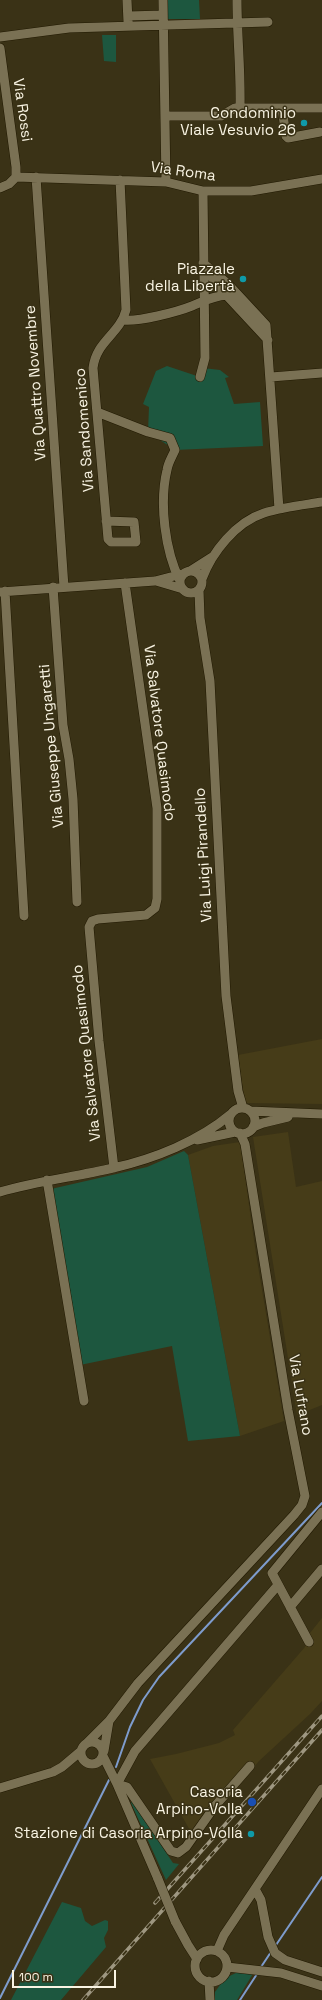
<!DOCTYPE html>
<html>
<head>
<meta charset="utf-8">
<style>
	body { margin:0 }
	#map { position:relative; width:322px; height:2000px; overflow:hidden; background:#3a3216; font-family:"Space Grotesk",sans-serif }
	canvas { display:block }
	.scale { position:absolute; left:12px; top:1970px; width:104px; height:18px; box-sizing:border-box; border:2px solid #f9f4e3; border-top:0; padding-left:5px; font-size:12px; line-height:14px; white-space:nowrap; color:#f9f4e3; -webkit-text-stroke:3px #3a3216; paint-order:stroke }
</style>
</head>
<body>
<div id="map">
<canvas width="322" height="2000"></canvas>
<div class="scale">100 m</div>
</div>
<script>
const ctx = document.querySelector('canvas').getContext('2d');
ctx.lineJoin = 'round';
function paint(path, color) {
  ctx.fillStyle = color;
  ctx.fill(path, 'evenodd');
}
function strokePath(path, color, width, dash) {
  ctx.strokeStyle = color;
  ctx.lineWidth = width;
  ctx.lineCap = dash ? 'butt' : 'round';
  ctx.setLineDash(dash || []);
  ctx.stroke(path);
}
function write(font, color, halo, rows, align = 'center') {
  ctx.font = font + ' "Space Grotesk",sans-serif';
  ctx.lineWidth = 3;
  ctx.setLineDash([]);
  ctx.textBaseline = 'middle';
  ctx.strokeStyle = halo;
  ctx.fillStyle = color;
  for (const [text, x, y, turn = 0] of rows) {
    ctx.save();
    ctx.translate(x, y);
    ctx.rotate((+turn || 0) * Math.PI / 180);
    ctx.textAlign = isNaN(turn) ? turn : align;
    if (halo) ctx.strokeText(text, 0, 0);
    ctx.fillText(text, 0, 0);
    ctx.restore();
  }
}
const built = new Path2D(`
	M322,1039V1104L245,1103L238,1055Z
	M288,1132L296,1187L322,1181V1405L297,1415L253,1137Z
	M240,1142L256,1254L284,1421L240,1436L188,1155L213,1146Z
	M322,1618V1701L310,1714L259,1761L216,1811L192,1834L150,1759L176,1754L219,1743L235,1735L233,1730L305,1647L310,1633Z`);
const green = new Path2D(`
	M166,0H199L200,19H166Z
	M102,35H116V62L104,61Z
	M167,366L200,377L203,368L220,370L229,377L225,378L234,404L260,402L263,446L175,450L148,432L149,407L143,404L156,371Z
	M184,1151L188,1155L240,1436L188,1441L172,1346L80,1365L51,1189L147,1167Z
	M132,1801L173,1863L179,1864L166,1880L131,1803Z
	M62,1902L81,1908L85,1921L92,1926L105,1920L108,1921V1930L104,1938L106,1947L61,2000H11Z
	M240,1972H254L237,2000H215V1992C222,1982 227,1975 240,1972Z`);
const stream = new Path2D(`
	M116,1767L130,1727L143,1700L159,1677L322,1503
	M276,1945L322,1877
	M261,1967L271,1952
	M0,1998L109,1780
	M240,2000L257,1974`);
const minor = new Path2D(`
	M127,0L128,22
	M163,0L166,182
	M237,0C237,36 241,72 240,108
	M128,16L163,15
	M0,37L69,28L268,22
	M0,48L16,167V177
	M282,108L286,136L288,138L320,132
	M165,116H221L235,108H322
	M16,177L166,182L203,191H251L322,179
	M36,177L64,587
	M0,188L9,184L16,177
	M203,263L228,284L266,325L279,509
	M208,270L216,284L268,340
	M123,320C138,322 177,312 192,306C204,301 213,296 227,295
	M200,377L205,358L203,191
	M271,377L322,373
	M97,412L148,432L170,438L175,450C172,457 168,463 167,470C159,503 165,551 180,581
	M106,521L134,522L136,542H111L108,539L93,368C96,341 120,334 126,310L120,180
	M180 582a11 11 0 1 1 22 0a11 11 0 1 1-22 0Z
	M190,571L212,557
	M202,579C212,552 236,522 264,513C283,507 303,505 322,502
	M156,581L183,589
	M53,587L63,725L69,759L73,799L77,902
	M199,590L200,618L210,681L226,996L238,1091L243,1108
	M5,591L24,916
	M0,592L155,581L182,574
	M229 1121a13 13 0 1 1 26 0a13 13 0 1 1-26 0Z
	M250,1111L322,1114
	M253,1127L263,1123L288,1117
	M197,1140L235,1132
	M114,1168L99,1041L89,927L92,921L98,919L146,915L155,908L157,899V808L125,583
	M47,1180L84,1401
	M0,1192C37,1181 75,1177 113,1168C154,1159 199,1141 231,1114
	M290,1607L322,1569
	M309,1642L272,1573L322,1512
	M81 1753a11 11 0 1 1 22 0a11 11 0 1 1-22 0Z
	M87,1743L109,1721L138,1683L294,1515L302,1505L305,1496L288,1410L245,1144L240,1133
	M104,1751L109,1721
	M103,1756L117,1784L158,1879
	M250,1766L215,1806L186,1847L178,1853L171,1851L127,1787L117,1784L135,1751L278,1585
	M0,1788L53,1772L62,1767L81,1751
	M255,1889L261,1900L268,1937L275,1953L285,1960L322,1972
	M175,1921L188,1945L197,1959
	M195 1966a16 16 0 1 1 32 0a16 16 0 1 1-32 0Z
	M217,1951L224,1935L322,1789
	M227,1967L281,1973L322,1986
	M209,1981L210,2000`);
const rail = new Path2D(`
	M155,1903L322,1716
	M83,2000L322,1730`);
const minorBridge = new Path2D(`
	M158,1879L175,1921`);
const markers = [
	[304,123,4,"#0f9aa8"],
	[243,279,4,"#0f9aa8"],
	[252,1802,5,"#1a4fb4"],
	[251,1834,4,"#0f9aa8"]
];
const streetNames = [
	["Via Rossi",22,110,82],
	["Via Roma",183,172,8],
	["Via Quattro Novembre",36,383,-94],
	["Via Sandomenico",85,430,-94],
	["Via Salvatore Quasimodo",159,733,83],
	["Via Giuseppe Ungaretti",52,746,-95],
	["Via Luigi Pirandello",204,855,-93],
	["Via Salvatore Quasimodo",87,1053,-96],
	["Via Lufrano",300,1395,80]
];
const poiNames = [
	["Condominio",296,114],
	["Viale Vesuvio 26",296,131],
	["Piazzale",235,270],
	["della Libertà",235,287],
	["Casoria",243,1793],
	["Arpino-Volla",243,1810],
	["Stazione di Casoria Arpino-Volla",243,1834]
];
paint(built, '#463c18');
paint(green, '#1d573f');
strokePath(stream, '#7e9ccd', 2);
strokePath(minor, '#211900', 10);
strokePath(minor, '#7a7154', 9);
strokePath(rail, '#9e9781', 3.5);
strokePath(rail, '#3a3216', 2, [6]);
strokePath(minorBridge, '#211900', 10, []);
strokePath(minorBridge, '#7a7154', 9);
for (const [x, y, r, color] of markers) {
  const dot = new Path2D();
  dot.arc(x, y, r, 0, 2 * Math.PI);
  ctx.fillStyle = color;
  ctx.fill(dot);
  strokePath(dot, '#3a3216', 1.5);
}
write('15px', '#f9f4e3', '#3a3216', streetNames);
write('15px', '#f9f4e3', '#3a3216', poiNames, 'right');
</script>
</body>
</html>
